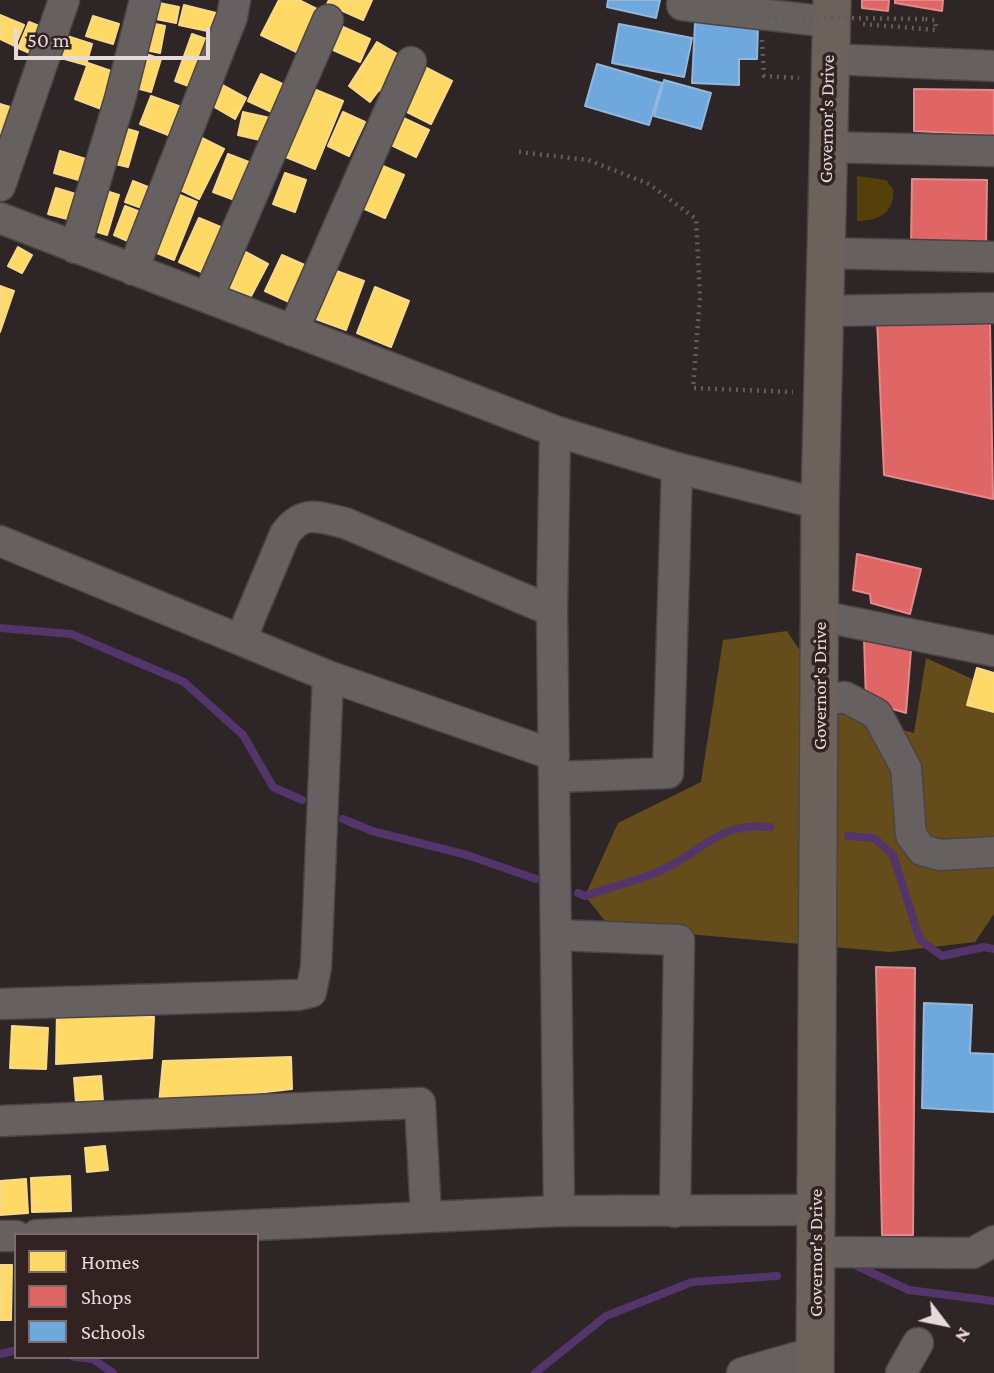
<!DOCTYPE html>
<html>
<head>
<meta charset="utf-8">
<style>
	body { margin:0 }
	#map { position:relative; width:994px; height:1373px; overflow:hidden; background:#2e2626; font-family:"Crimson Pro",serif }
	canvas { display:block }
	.legend { position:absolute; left:14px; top:1233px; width:245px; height:126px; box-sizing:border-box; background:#322222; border:2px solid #7a6c6c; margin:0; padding:9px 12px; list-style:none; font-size:21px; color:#e6dada }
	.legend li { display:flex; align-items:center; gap:14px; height:35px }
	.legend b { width:35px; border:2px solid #7a6c6c }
	.north { position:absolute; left:910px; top:1289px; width:70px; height:70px; -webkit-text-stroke:5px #322222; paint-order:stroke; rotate:122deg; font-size:19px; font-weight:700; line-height:28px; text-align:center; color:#e6dada }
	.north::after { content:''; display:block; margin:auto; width:24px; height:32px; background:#e6dada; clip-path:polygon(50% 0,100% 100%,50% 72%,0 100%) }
	.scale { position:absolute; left:14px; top:28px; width:196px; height:32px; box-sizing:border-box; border:4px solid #e6dada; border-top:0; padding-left:9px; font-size:21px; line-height:24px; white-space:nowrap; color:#e6dada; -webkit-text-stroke:5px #322222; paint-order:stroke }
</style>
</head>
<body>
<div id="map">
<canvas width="994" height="1373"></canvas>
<ul class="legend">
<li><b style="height:19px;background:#ffd966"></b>Homes</li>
<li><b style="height:19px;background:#e06666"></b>Shops</li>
<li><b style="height:19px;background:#6fa8dc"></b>Schools</li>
</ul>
<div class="north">N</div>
<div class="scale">50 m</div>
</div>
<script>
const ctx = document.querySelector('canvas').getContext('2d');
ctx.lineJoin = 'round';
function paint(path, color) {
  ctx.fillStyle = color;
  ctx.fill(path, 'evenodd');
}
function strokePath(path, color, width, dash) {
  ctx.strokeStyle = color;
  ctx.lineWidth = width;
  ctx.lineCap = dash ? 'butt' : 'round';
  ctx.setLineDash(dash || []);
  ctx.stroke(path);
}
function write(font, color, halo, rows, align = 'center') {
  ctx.font = font + ' "Crimson Pro",serif';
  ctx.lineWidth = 7;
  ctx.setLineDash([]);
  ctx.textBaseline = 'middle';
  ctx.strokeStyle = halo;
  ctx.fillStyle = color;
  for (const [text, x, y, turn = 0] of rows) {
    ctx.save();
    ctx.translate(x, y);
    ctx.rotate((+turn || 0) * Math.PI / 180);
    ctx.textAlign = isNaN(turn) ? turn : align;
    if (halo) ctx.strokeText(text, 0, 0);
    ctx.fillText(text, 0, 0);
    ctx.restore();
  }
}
const green = new Path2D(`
	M857,176L886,180L893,189C895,213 878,221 857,221Z`);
const forest = new Path2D(`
	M787,631L842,714L914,733L926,658L994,689V914L975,942L890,952L610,927L585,896L618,823L701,782L723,640Z`);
const homes = new Path2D(`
	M279,0H299L329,15L307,57L261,35Z
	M329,0H372L363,20L327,4Z
	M159,3L179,7L176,23L156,19Z
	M184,5L216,13L212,32L179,25Z
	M0,15L24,25L15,46L0,39Z
	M93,16L119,24L113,44L86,36Z
	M141,21L165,26L160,53L136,48Z
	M29,22L52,31L41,58L18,48Z
	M341,26L370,39L360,62L331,49Z
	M192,34L212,41L194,88L175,81Z
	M67,36L92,44L86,65L61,58Z
	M377,42L409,61L391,95L379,90L370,102L349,86Z
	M146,54L161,59L151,92L136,88Z
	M88,63L114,72L112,113L75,99Z
	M417,63L452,81L431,124L395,106Z
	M261,74L289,87L276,114L248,101Z
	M215,81L246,98L235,119L204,101Z
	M304,85L343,101L315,169L276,153Z
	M151,96L187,109L176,138L140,124Z
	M0,104L23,111L0,141Z
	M243,112L279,120L273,143L238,135Z
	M343,112L365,122L349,156L328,146Z
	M397,115L429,130L416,157L385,142Z
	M113,125L138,132L128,167L103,161Z
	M194,134L224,149L199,199L168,184Z
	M60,151L89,160L82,181L54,173Z
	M228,154L262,167L248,205L213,192Z
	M376,163L404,175L385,218L358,206Z
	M285,173L306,180L295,212L273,204Z
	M133,181L158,191L150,211L125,202Z
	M56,188L79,195L71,220L48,214Z
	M100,189L119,195L107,235L88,229Z
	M170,191L197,202L174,260L147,249Z
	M125,206L148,215L137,245L114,235Z
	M199,218L235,233L215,278L179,262Z
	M18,247L32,255L22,273L8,266Z
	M240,249L268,264L250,298L221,283Z
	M282,255L316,270L300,307L265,291Z
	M331,269L364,281L346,330L313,318Z
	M0,286L14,291L0,332Z
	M375,287L409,301L391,347L357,333Z
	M977,668L994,673V712L967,705Z
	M57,1011L154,1017L152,1058L56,1064Z
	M12,1026L48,1028L46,1069L10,1068Z
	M291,1057L292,1089L159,1104L163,1061Z
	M101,1076L103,1101L76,1103L74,1078Z
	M105,1146L108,1170L87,1172L85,1148Z
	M70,1176L71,1211L32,1212L31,1178Z
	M26,1179L28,1213L0,1215V1181Z
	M0,1265H12L11,1320H0Z`);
const shops = new Path2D(`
	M862,0H889L888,11L862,8Z
	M895,0H943L942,11L895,3Z
	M914,89L994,90V135L914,131Z
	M912,179L987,180L986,248L911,247Z
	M877,319L990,324L993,499L884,475Z
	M857,554L921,569L910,614L871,603L870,594L853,590Z
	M864,638L911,650L906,713L866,701Z
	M876,967L915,968L913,1235H882Z`);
const schools = new Path2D(`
	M608,0H660L656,18L607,7Z
	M695,23L758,25L757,59H739V85L692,83Z
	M619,24L692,38L684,77L612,63Z
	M597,64L662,83L649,125L585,106Z
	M664,80L711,93L701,129L654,116Z
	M924,1003L972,1005L970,1053L994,1054V1112L922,1108Z`);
const stream = new Path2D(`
	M0,628L71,634L184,682L243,735L273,787L302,800
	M343,819L372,831L467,855L536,879
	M848,836L874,838L893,855L920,940L942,956L984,947L994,949
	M578,893L585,896C610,887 638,881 662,870C704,851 717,822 770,827
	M857,1266L909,1290L994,1301
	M0,1354L16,1350
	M74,1357L93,1359L113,1373
	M535,1373L606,1316L692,1282L777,1276`);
const path = new Path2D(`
	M863,24L936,30L935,20L924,19
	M762,40L764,76L799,78
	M519,152L588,160L649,184L696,219L700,297L693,388L793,392`);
const minor = new Path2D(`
	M682,5L830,22
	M829,59L994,66
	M826,147L994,151
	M0,186L64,0
	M0,218L555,431L677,468L820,504
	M75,248L120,99L145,0
	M824,253L994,257
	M133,270L232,17L235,0
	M208,297L328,20
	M823,311L994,308
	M293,331L411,62
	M555,431L552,611L559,1211
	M0,541L328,676L554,755
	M820,616L994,651
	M241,639L285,534C303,509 318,517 345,523L552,611
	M820,700L845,697L877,714L906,768L911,835L922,850L940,855L994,852
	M555,777L668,773L677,468
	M558,935L679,940L675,1212
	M0,1004L298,995L311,992L316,967L328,676
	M0,1121L420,1103L426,1216
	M37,1235L559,1211L817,1210
	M0,1236H16
	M816,1252L973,1253L994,1241
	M742,1373L815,1352
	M901,1373L918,1343`);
const major = new Path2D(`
	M815,1373L820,504L832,0`);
const pathBridge = new Path2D(`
	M761,17L924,19`);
const streetNames = [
	["Governor's Drive",827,119,-89],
	["Governor's Drive",820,686,-90],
	["Governor's Drive",816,1253,-90]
];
paint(green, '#564009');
paint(forest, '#644d1a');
paint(homes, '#ffd966');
strokePath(homes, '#f8d989', 2);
paint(shops, '#e06666');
strokePath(shops, '#e28989', 2);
paint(schools, '#6fa8dc');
strokePath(schools, '#93b7db', 2);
strokePath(stream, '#53356b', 8);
strokePath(minor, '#4c4444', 33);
strokePath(major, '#4c4444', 40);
strokePath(path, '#625c5c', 4.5, [2, 5]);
strokePath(minor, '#666060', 30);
strokePath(major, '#6d615c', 37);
strokePath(pathBridge, '#625c5c', 4.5, [2, 5]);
write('19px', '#e6dada', '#322222', streetNames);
</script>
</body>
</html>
